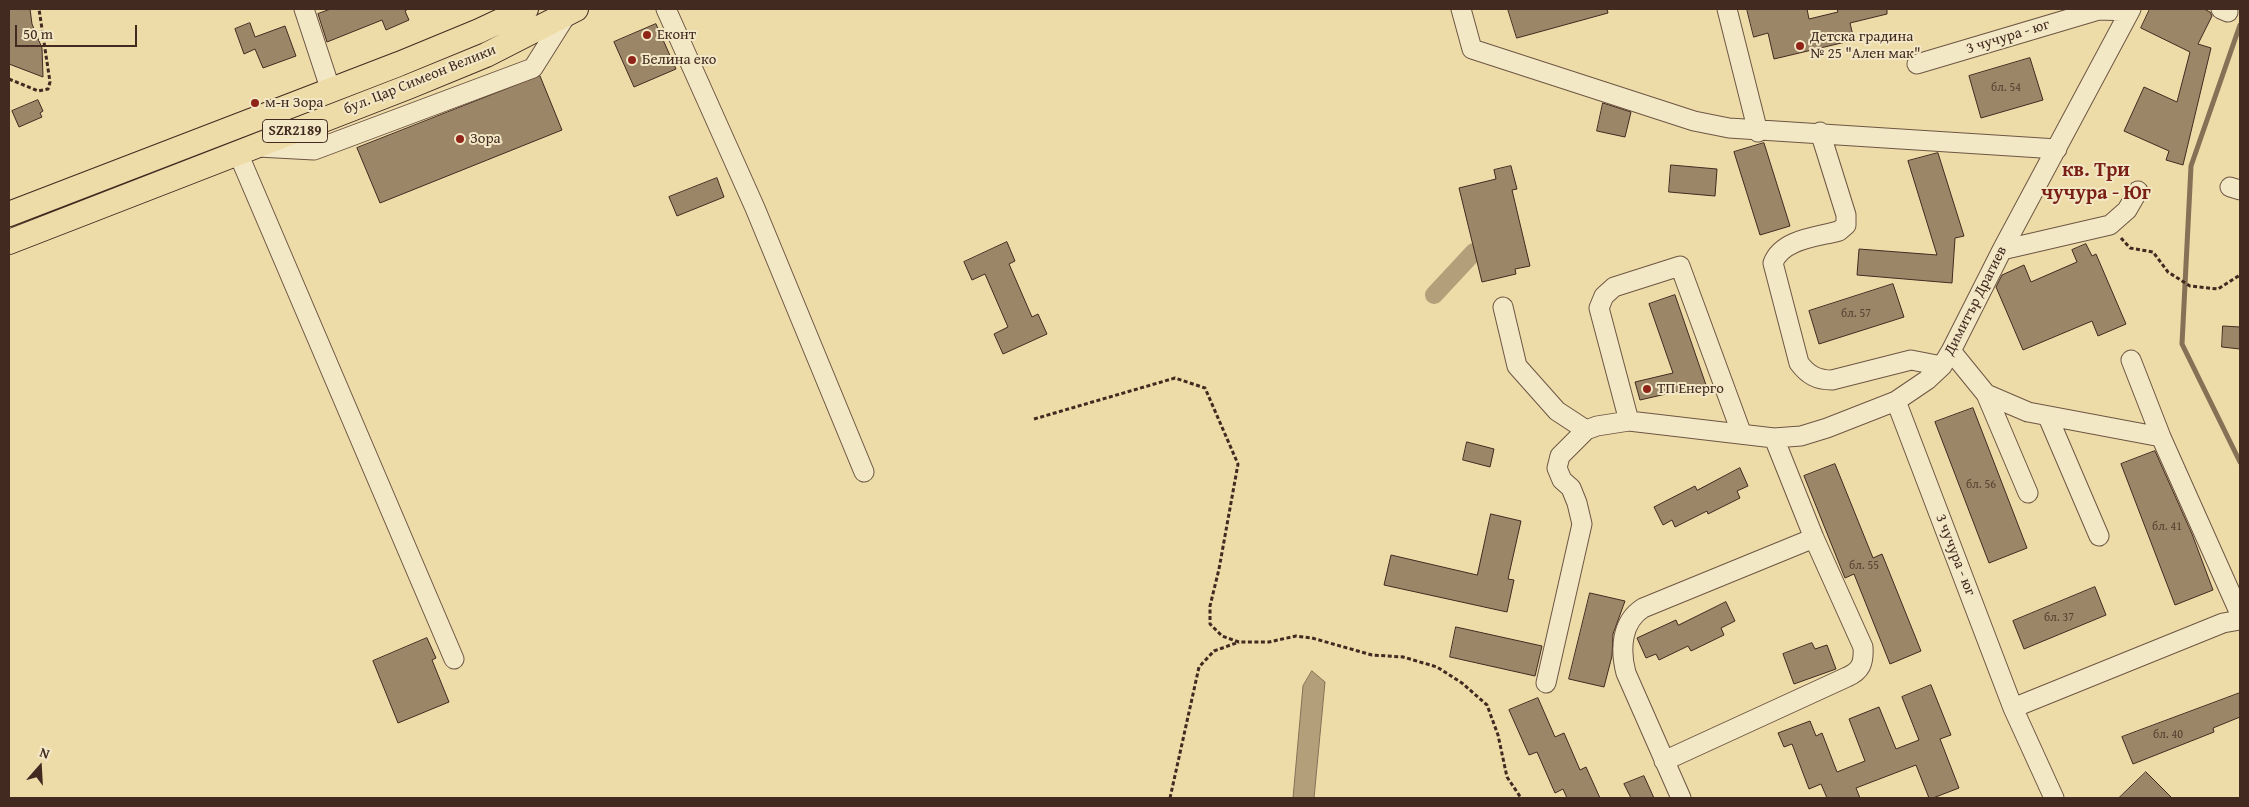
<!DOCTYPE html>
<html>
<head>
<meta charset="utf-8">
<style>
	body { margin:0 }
	#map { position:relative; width:2249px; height:807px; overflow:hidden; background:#eddba8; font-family:"Gentium Book Plus",serif }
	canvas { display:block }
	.frame { position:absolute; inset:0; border:10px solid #422a21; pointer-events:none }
	.north { position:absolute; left:15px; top:742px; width:50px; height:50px; -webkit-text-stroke:4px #f3e8c6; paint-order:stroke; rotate:19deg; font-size:14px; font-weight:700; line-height:20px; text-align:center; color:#422a21 }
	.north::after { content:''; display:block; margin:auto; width:18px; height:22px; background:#422a21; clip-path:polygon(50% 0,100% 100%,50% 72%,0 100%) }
	.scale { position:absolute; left:15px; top:25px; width:122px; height:22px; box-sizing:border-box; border:2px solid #422a21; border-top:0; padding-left:6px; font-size:15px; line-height:18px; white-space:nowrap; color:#422a21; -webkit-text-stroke:4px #f3e8c6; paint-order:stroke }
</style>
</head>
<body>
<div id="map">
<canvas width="2249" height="807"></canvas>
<div class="frame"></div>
<div class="north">N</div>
<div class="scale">50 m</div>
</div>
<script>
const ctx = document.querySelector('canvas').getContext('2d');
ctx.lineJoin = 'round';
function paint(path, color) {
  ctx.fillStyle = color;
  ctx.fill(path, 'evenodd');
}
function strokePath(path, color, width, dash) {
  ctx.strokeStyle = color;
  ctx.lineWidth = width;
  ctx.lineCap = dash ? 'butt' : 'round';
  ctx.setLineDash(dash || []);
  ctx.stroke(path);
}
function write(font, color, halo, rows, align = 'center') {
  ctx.font = font + ' "Gentium Book Plus",serif';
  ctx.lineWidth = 4;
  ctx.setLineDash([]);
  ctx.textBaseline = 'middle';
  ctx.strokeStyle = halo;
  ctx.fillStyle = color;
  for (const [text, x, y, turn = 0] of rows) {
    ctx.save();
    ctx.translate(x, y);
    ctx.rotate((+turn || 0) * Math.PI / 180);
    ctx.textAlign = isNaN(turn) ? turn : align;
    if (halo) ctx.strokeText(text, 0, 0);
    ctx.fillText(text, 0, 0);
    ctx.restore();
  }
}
const water = new Path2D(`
	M1312,671L1325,682L1314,798H1293L1303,686Z`);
const stream = new Path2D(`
	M2240,25L2191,166L2182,344L2240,462`);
const canal = new Path2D(`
	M1434,295L1474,252`);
const building = new Path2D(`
	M9,9H30L32,24L42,48L43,77L9,64Z
	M331,9H408L405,11L409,20L386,30L382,20L327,42L318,14Z
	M1508,9H1607L1608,13L1517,38Z
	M1747,9H1807L1809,19L1838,12L1837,9H1887V14L1850,23L1854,40L1774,59L1768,33L1754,37Z
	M2150,9H2204L2210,12L2212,16L2198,44L2211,48L2183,165L2166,160L2169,151L2124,131L2144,87L2177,102L2190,52L2141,28Z
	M250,23L255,37L285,26L296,56L263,68L255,49L244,54L235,29Z
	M656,24L676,69L634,87L614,42Z
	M2030,58L2043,100L1981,118L1969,76Z
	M540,76L562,130L380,203L357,148Z
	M38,100L43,111L40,113L42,117L19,127L12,111Z
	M1603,103L1631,112L1625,137L1597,131Z
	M1764,143L1790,226L1760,235L1734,152Z
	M1938,153L1964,236L1955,238L1952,283L1857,275L1859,249L1937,255L1908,161Z
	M1671,165L1717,169L1715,196L1669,192Z
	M1511,166L1517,189L1512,190L1530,266L1515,269L1516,274L1482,282L1459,188L1496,179L1494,170Z
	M717,178L724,197L677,216L669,197Z
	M1007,242L1015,261L1009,264L1032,317L1038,314L1047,334L1003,354L994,334L1008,327L985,274L972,280L964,262Z
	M2086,244L2092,256L2096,254L2126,324L2098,336L2092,321L2023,350L1996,287L2002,275L2024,265L2031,282L2077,262L2072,250Z
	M1893,284L1904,317L1819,344L1809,311Z
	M1675,295L1706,385L1680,394L1679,391L1640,400L1635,382L1673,373L1649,304Z
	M2223,326L2240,327V349L2222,347Z
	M1973,408L2027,548L1989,563L1935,422Z
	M1467,442L1494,449L1490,467L1463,460Z
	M2155,451L2192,534L2213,590L2175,605L2121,464Z
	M1835,464L1873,558L1882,554L1921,651L1890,664L1854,574L1845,578L1804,476Z
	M1740,468L1748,486L1737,491L1740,498L1708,514L1707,511L1675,527L1672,520L1663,525L1654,507L1695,486L1697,490Z
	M1491,514L1521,521L1508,579L1514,580L1507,612L1384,585L1391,555L1477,575Z
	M2095,587L2106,615L2024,649L2013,621Z
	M1590,593L1625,601L1613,634L1612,656L1604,687L1569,679Z
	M1726,602L1735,621L1721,628L1724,635L1691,651L1688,646L1659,660L1656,654L1646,658L1637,638L1676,620L1678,625Z
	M1456,627L1542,646L1535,676L1450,657Z
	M427,638L436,658L432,660L449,702L398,723L373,661Z
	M1812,643L1815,649L1827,645L1836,669L1794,684L1783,654Z
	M1931,685L1951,735L1940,739L1959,788L1933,798H1929L1916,765L1856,788L1860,798H1827L1821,784L1809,789L1792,744L1784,747L1778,733L1810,721L1816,736L1822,733L1837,772L1865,761L1849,719L1879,707L1896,749L1919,740L1902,697Z
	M2240,693V717L2213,728L2214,732L2133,764L2122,737Z
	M1538,698L1555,737L1564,733L1580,770L1586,767L1600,798H1567L1563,789L1555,793L1537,752L1529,755L1509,710Z
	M2146,772L2172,798H2119Z
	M1644,776L1654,798H1631L1624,784Z`);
const path = new Path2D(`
	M9,79L38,91L48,89L50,82L39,9
	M2121,238L2130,248L2153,252L2168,272L2190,286L2218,289L2240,275
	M1034,419L1175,378L1205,388L1238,464L1219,569L1210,606V624L1222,636L1239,642H1269L1296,636L1312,638L1372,655L1403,657L1437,667L1462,683L1487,705L1498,735L1507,777L1521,798
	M1170,798L1199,667L1214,651L1239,642`);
const minor = new Path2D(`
	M304,9L331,91
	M666,9L755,208L864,472
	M1461,9L1472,49L1694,121L1729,128L2057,149
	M1727,9L1758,132
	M2221,9L2228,12
	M1917,64L2099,10L2129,11
	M1820,132L1846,215V225L1839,231C1817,237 1782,239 1773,263L1799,363C1808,375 1817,380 1832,380L1911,360L1942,366
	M258,147L314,150L533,68L567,14
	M238,153L454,659
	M2230,187L2240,190
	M2002,250L2110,225L2127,210L2138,191
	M1503,307L1517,366L1557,411L1586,430
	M1951,351L1986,394L2028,412L2161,437
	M2131,360L2161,437L2240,614
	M1986,394L2028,493
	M1896,401L2013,708L2054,798
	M2048,417L2099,536
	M1629,421L1599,308L1604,296L1614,287L1680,266L1741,432
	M1546,683L1582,524L1577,503L1571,488L1562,480L1557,468L1560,456L1586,430L1597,426L1629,421L1774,438L1801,436L1827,428L1896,401L1927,380L1942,366L1951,351L2002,250L2131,9
	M2013,708L2223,623L2240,620
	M1664,761L1847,677C1861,671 1864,663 1863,647L1814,538L1774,438
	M1681,798L1626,673C1620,650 1621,622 1643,608L1814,538`);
const major = new Path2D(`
	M9,214L399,64L479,31L526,9
	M9,242L408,87L486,55L576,9`);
const markers = [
	[647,35,5,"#8f2418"],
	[1800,46,5,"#8f2418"],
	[632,60,5,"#8f2418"],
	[255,103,5,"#8f2418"],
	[460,139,5,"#8f2418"],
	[1647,389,5,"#8f2418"]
];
const numberNames = [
	["бл. 54",2006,88],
	["бл. 57",1856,314],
	["бл. 56",1981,485],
	["бл. 41",2167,527],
	["бл. 55",1864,566],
	["бл. 37",2059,618],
	["бл. 40",2168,735]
];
const shields = [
	[295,131,65]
];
const shieldNames = [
	["SZR2189",295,131]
];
const poiNames = [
	["Еконт",657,35],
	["Детска градина",1810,37],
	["№ 25 \"Ален мак\"",1810,54],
	["Белина еко",642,60],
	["м-н Зора",265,103],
	["Зора",470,139],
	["ТП Енерго",1657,389]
];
const streetNames = [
	["3 чучура - юг",2008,37,-17],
	["бул. Цар Симеон Велики",420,80,-22],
	["Димитър Драгиев",1976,301,-63],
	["3 чучура - юг",1955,555,69]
];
const districtNames = [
	["кв. Три",2096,171],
	["чучура - Юг",2096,194]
];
paint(water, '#b39f7a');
strokePath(water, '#867056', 1);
strokePath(stream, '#867056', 5);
strokePath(canal, '#b39f7a', 18);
paint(building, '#9b8667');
strokePath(building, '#422a21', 1);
strokePath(minor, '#6d5643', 21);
strokePath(major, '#422a21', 26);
strokePath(path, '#422a21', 3, [4, 2.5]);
strokePath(minor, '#f3e8c6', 19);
strokePath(major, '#eddba8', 24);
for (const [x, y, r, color] of markers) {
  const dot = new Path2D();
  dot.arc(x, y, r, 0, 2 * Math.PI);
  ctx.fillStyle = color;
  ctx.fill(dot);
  strokePath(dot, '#f3e8c6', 2);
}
write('12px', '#584132', null, numberNames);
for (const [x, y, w] of shields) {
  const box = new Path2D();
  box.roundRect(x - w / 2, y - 11.5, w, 23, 4);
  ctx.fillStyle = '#f3e8c6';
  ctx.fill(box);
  strokePath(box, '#422a21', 1);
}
write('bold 14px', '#422a21', null, shieldNames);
write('15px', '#422a21', '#f3e8c6', poiNames, 'left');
write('15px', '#422a21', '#f3e8c6', streetNames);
write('bold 20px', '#7a1f14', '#f3e8c6', districtNames);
</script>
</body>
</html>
